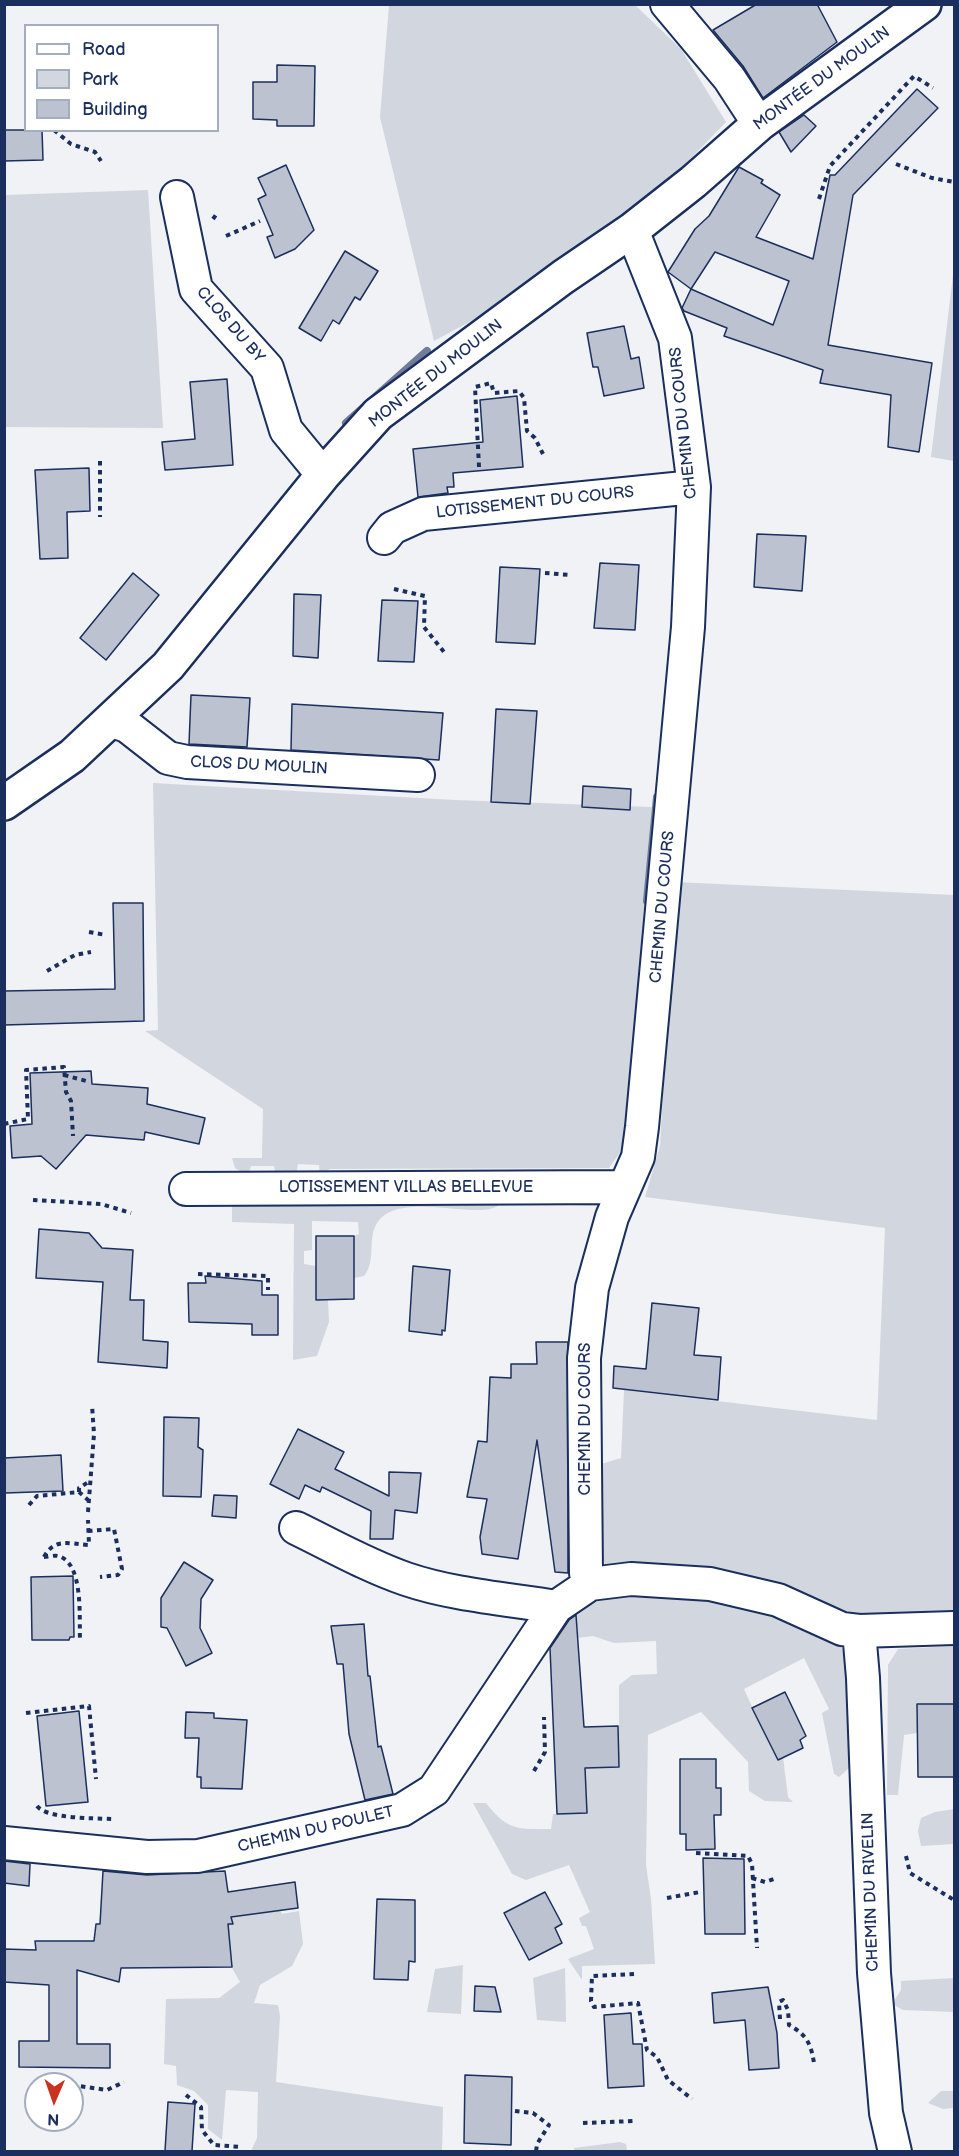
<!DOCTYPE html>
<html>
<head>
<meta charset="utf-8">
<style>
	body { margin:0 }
	#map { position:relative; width:959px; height:2156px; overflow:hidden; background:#f1f2f5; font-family:"Balsamiq Sans",sans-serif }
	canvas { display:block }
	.frame { position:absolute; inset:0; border:6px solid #1b2f5e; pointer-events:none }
	.legend { position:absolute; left:24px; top:24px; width:195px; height:108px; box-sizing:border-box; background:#fff; border:2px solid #a4acbf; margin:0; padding:8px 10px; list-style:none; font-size:18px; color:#1b2f5e }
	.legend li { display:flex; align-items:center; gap:12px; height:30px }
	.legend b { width:30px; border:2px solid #a4acbf }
	.north { position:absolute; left:24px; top:2072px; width:60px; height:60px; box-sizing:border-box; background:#fff; border:2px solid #a4acbf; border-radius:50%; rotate:182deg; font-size:16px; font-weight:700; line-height:24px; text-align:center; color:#1b2f5e }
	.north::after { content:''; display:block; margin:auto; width:21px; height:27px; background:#c8321e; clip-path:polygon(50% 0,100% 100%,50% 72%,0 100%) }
</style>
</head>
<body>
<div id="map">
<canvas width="959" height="2156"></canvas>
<div class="frame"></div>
<ul class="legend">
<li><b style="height:8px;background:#fff"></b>Road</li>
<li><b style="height:16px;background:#d2d6df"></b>Park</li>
<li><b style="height:16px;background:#bcc2d0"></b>Building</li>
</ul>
<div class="north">N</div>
</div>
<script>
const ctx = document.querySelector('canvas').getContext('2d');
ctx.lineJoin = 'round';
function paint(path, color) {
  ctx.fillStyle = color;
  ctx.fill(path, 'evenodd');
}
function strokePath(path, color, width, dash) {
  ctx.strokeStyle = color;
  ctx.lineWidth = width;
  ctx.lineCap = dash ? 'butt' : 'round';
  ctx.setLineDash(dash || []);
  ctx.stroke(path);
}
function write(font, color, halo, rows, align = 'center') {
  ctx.font = font + ' "Balsamiq Sans",sans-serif';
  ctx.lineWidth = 4.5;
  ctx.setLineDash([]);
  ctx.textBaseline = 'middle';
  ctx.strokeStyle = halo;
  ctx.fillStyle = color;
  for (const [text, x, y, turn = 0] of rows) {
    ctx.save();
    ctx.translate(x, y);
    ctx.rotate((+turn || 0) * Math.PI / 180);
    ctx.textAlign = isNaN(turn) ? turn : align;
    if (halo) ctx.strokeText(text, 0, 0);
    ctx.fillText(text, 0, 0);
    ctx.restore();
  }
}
const green = new Path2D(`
	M634,4L681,49L726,122L630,221L527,291L434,341L380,117L389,5Z
	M148,190L163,428L5,427V195Z
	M954,267V461L931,457Z
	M153,783L455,800L652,807L628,1141L609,1168L330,1169L320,1175L319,1165L298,1164L296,1174L276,1176L274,1166H251L248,1176L235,1168L232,1158H262L263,1109L145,1031L158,1030Z
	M675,882L954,895V1612L863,1616L759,1583L608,1567L600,1558L601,1464L621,1458L624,1390L877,1420L885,1228L645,1197L660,1146Z
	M603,1201L598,1206L503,1203C499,1205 494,1208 490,1209C461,1215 390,1191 375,1227C368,1243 376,1261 364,1276L354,1278V1236L359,1234L358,1222L312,1221V1250L304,1251V1264L316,1266V1299L328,1300L329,1322L317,1356L293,1360L294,1224L232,1222V1203Z
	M606,1593L733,1598L838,1642C859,1676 850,1728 850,1767L839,1777L834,1774L822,1713L829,1709L804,1658L744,1689L773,1752L783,1757L788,1797L793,1802L765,1801L749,1791L748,1762L701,1712L648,1735L646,1865L651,1899L655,1964L582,1966V1980L568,1959L594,1949L586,1926H582L579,1918L590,1912L569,1865L526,1880L512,1874L473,1803H486C508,1831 517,1829 551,1829L553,1814L587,1813L585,1768L619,1767V1685L632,1675L657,1674L656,1641L614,1643L593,1636L577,1638L576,1625L561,1626L587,1606L607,1597Z
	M954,1646V1704L917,1705V1733L904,1735L898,1795H887L888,1665L898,1649Z
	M954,1809V1844L921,1846L918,1831L921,1818L935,1812Z
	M280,1910L282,1914L299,1911L303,1944L292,1966L260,1985L254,2003L278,2005L280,2016L276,2082L443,2107L442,2150L518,2151H251L257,2138L258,2092L226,2090L222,2140L208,2129V2105L194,2091L177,2085L176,2066L164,2064L166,1999L219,1998L240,1982L232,1968L228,1924L232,1923L231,1917Z
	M463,1965L461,2014L427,2012L435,1969Z
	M565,1968L566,2022L537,2020L533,1978Z
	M954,1978V2012L903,2010L892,2004L901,1990V1981Z
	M941,2091H954V2108L943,2109L928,2103Z
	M620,2142L626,2144L627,2151H574V2148Z`);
const stream = new Path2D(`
	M346,423L427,351
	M647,901L657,797`);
const building = new Path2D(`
	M757,4H817L837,42L763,98L743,66L713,30Z
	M277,65L315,66L314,126H277V120L253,119V82H277Z
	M917,89L938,108L853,195L828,345L932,363L919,452L888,447L891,395L820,383L823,370L724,336L727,328L684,311L682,308L691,289L668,272L695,229L709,216L739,167L763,180L761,183L780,195L756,237L813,259L830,175H835ZM715,252L789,281L773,325L691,289Z
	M804,115L816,126L791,152L779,132Z
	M4,130H42L43,160L4,161Z
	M286,165L314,230L295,249L275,258L267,237L273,235L258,199L266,195L258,178Z
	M345,251L378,271L360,300L355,297L339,324L333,320L321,341L299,328Z
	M624,326L631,359L639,357L644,388L604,396L598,367H593L587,333Z
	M227,379L233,465L165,470L162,442L195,439L190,382Z
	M517,396L523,467L453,473L454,487H447L448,493L418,497L413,449L483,442L480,400Z
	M89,468L90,511L67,512L68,558L40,559L35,470Z
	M757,534L806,536L802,591L754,587Z
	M600,563L639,565L635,630L594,628Z
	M500,567L540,569L535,644L496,642Z
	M133,573L159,595L106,660L80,638Z
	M294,594L321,595L318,658L293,656Z
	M382,600L418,601L414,662L378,661Z
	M191,695L250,698L247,747L189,744Z
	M292,704L443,713L439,760L291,750Z
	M496,709L537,711L530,804L491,802Z
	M583,786L631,789L630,810L582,807Z
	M113,903H143L144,1021L4,1025V991L115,989Z
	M91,1071L92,1084L148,1088L147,1104L205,1118L199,1144L145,1132L144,1140L86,1135L56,1169L41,1156L12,1158L10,1126L32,1124L30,1073Z
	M39,1229L89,1233L102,1248L133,1250L130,1300H144L143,1340L168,1342L167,1368L98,1362L103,1282L36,1278Z
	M316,1236H354V1299L316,1300Z
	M413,1266L450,1270L445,1331L442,1330V1335L409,1331Z
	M205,1276L262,1281V1295H278V1335H252V1324L189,1322L188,1283H206Z
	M652,1303L699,1308L694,1355L721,1357L718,1400L613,1388L614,1366L646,1369Z
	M536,1342H568V1573L555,1572L537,1440L518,1559L482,1554L480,1537L487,1499L467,1497L478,1441L487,1442L490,1377L511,1378V1364H537Z
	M164,1417L199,1418L198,1447L203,1450L201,1497L163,1496Z
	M298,1429L344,1452L335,1469L389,1496V1472L421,1473L417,1513L395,1510L393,1539H370L371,1511L322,1487L320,1492L305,1485L299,1499L270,1484Z
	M61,1455L63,1491L5,1493L4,1458Z
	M214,1495L237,1496L236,1518L212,1516Z
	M184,1562L213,1580L201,1599L200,1628L212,1653L186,1666L167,1628L161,1627V1598Z
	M73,1576L74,1637H70L69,1640H32L31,1577Z
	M576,1615L584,1727L618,1726L619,1767L585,1768L587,1813L557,1814L550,1648L569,1620Z
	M364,1624L368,1676H370L378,1747L381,1746L393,1794L365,1800L349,1734L343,1664H337L331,1626Z
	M785,1692L806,1736L800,1740L803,1748L778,1760L752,1708Z
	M917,1704H954V1777H918Z
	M79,1711L88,1802L46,1806L37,1716Z
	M186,1712L214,1713V1718L247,1720L242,1789L201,1788V1777H197L199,1738H185Z
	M680,1759H716V1788H721V1815H714L715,1849L686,1850V1834H680Z
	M703,1858L744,1859L745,1934H705Z
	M4,1861L30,1864L29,1886L4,1883Z
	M103,1871L147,1875L225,1871L228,1892L295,1882L298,1908L231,1917L233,1924H228L232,1967L121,1968L119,1982L77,1970V2044H110V2068L19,2067V2041H49V1985L4,1982V1949L36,1950L35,1941H94L96,1924H100Z
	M545,1892L562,1924L555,1928L562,1943L529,1960L504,1913Z
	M377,1899L415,1900V1962L409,1961L408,1980L374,1979Z
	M475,1986L495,1987L501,2012L474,2011Z
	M768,1987L777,2033L779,2068L749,2070L745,2020L714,2023L712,1993Z
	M631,2013L633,2044H642L644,2086L608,2088L604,2015Z
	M465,2075L512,2077L511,2145L464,2143Z
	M168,2102L195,2104L192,2151H165Z`);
const path = new Path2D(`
	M54,130L71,144L95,152L101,161
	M896,164L932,178L954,182
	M819,199L830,166L914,76L933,88
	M213,219L218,212
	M226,236L260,221
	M100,461V517
	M479,467L475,387L491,383L494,393L519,391L524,398L527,431L535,438L543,454
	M545,573L570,575
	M394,589L425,596L424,627L444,652
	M89,932L106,935
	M47,971L75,955L91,952
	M64,1075L90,1082
	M4,1124L28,1119L26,1070L64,1067L66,1092L71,1101L73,1136
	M33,1200L101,1204L131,1213
	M198,1274L268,1276V1290
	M79,1492V1488L90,1481
	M29,1505L37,1496L79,1492L88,1500
	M88,1512L94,1434L92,1405
	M88,1531L114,1529L122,1569L118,1575L100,1577
	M44,1557C48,1557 54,1555 58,1556C84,1562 79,1619 80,1639
	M44,1557C55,1537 69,1544 89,1545L88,1520
	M26,1713L89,1706L96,1779
	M534,1771L545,1752L544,1717
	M37,1806C47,1819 94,1818 112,1819
	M696,1853L748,1856L752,1864L757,1948
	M906,1856L910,1873L954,1900
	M752,1878L765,1882L777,1878
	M667,1898L700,1892
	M634,1974L592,1976L591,2001L594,2007L638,2003L647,2050L657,2057L668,2080L692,2099
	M780,2019L779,2002L783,2000L788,2010L789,2025C807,2035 811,2044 814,2063
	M72,2085L107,2090L124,2082
	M186,2095L201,2107L202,2130L214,2145L241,2147
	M515,2111L533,2113L549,2125L537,2144L536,2152
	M583,2123L633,2121`);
const street = new Path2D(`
	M667,4L729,78L759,124
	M177,197L196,289L267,368L286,430L323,475
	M384,538L392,528L423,514L694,487
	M112,721L127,726L168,758L187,762L418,775
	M186,1189L625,1187
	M296,1528C333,1546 368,1566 406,1579C453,1595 507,1599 556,1607
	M590,1584L586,1573L584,1358L592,1288L612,1217L638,1157L642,1127L688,627L694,487L675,338L632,230
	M859,1631L863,1678L874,1973L886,2113L895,2152
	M4,1843L147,1857L198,1856L402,1810L434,1790L556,1607L590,1584L631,1579L710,1584L778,1600L842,1629L859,1631L954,1628`);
const secondary = new Path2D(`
	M4,803L72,756L168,666L323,475L378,414L563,277L632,230L693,182L759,124L924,4`);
const streetNames = [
	["MONTÉE DU MOULIN",822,79,-36],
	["CLOS DU BY",230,325,49],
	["MONTÉE DU MOULIN",436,374,-38],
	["CHEMIN DU COURS",684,423,-96],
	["LOTISSEMENT DU COURS",535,503,-6],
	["CLOS DU MOULIN",259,766,3],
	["CHEMIN DU COURS",663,907,-85],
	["LOTISSEMENT VILLAS BELLEVUE",406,1188],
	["CHEMIN DU COURS",586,1419,-90],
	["CHEMIN DU POULET",316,1830,-13],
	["CHEMIN DU RIVELIN",871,1892,-92]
];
paint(green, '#d2d6df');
strokePath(stream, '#707c9a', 8);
paint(building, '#bcc2d0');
strokePath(building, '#1b2f5e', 1.5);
strokePath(street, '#1b2f5e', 36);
strokePath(secondary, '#1b2f5e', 38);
strokePath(path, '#1b2f5e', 4, [4.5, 4.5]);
strokePath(street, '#fff', 32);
strokePath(secondary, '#fff', 33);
write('16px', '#1b2f5e', '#fff', streetNames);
</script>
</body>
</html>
